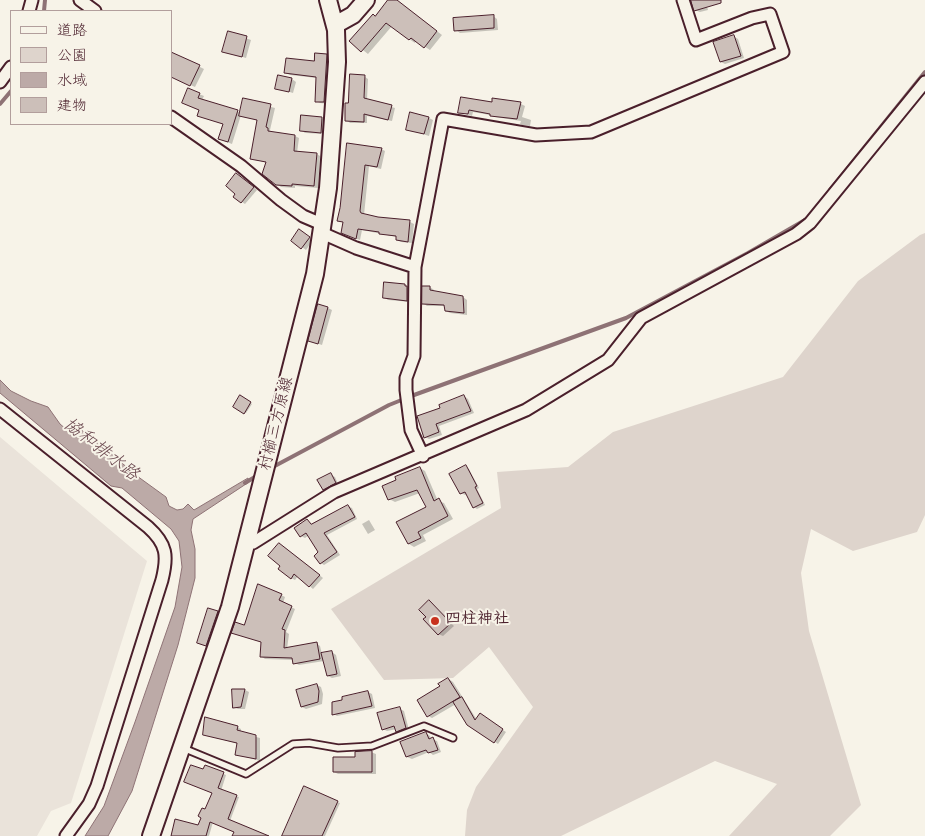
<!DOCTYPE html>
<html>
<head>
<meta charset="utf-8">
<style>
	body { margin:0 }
	#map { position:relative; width:925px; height:836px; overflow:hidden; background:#f7f3e8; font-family:"Gochi Hand","Klee One",sans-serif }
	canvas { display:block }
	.legend { position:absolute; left:10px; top:10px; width:162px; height:115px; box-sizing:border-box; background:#f7f3e8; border:1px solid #b29e9c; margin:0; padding:6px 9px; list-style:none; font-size:15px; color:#4a1f2b }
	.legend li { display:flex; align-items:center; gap:10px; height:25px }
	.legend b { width:25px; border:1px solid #b29e9c }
</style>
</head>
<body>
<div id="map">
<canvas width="925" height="836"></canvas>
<ul class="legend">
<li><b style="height:6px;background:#f7f3e8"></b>道路</li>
<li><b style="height:14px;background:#ded4cc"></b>公園</li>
<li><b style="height:14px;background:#bcaaa7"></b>水域</li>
<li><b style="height:14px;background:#ccbfb9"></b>建物</li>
</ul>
</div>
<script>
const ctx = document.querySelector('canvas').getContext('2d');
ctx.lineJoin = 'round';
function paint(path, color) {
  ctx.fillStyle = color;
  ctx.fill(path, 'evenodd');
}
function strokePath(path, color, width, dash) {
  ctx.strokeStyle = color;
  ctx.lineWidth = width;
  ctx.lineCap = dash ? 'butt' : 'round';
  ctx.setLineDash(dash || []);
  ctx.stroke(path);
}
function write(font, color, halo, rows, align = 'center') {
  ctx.font = font + ' "Gochi Hand","Klee One",sans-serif';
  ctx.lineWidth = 4;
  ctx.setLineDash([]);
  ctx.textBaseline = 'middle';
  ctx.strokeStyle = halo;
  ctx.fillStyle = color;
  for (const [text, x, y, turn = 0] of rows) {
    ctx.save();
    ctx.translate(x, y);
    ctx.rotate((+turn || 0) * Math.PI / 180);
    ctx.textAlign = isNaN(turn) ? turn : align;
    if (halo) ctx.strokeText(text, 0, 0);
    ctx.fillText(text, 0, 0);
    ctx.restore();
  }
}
const built = new Path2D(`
	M0,437L147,561L71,803L51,811L37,836H0Z`);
const green = new Path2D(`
	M925,233V515L917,532L853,551L811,529L801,573L809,631L861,805L830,836H729L777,784L715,761L561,836H465L467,810L476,787L533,707L489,647L453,678L384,680L331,609L501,508L497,472L568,467L613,432L783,377L858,281L920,235Z`);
const water = new Path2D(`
	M0,380L11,391L31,401L48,407L60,424L67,430L79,428L108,451L137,476L166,497L169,506L177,510L183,509L188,504L194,510L248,478L249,482L193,519L191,530L195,549V578L178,645L132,791L108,836H85L104,806L135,722L175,607L182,567L179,541L171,529L122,488L111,486L0,393Z`);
const shadow = new Path2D(`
	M389,0L397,1L442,35L430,50L416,41L415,43L409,39L392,26L368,54L351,41L376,17Z
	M692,0H705L708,10L700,12L695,10Z
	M493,16L497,19L498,30L460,33L456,30Z
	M228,32L251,40L246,58L223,51Z
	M733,36L738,39L744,58L725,64L721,62L715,43Z
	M174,54L204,69L195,87L171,76Z
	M326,56L330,58L328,104L320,103L316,101L317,78L290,75L286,73L316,62Z
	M365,77L368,79L367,100L395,108L392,121L367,116V123H350L347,120L349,104Z
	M292,79L296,82L293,93L277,88Z
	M189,90L204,96L202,100L241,113L244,100L275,108L270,130L271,133L295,136L299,138L297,153L317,154L320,156L318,188L295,186V188L281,187L277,184L267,163L251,158L258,121L241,115L232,144L224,141L220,139L224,124L202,117Z
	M493,104H521L525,106L522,117L531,120L530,126L522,125L520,124L521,121L495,117L490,115L473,112L472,116L459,112Z
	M302,116L322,118L326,121L325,134L305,133L301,130Z
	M429,118L433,120L429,136L407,129Z
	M348,145L381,149L385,151L381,169L369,166L364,215L410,222L414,224L412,243L401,242L397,240V237L362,230L360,240L347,235L344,223L338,220L341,208Z
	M241,177L257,190L245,204L242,202Z
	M303,233L313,240L306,250L302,247Z
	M405,285L411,289V302L388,300L384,297Z
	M430,287L434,290V292L463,297L467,300V315L450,313L446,311V306H427L423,303Z
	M328,308L332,310L322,345L310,341Z
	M464,396L468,399L474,413L439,426L442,435L429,439L425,437L442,408Z
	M241,397L252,404L246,413L235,407Z
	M466,467L469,469L479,488L477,489L485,505L477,509L474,507L467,494L465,495L461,493Z
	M420,468L425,471L438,501L444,503L453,519L423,535L426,541L414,547L409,544L427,508L420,493L395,502L389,499Z
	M331,475L335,477L339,486L328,492L323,489Z
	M348,506L352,508L357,519L327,535L340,555L324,565L321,563L319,552L309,535L305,538L301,536L307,520L313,525Z
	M369,520L375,530L368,534L362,524Z
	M283,546L323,578L313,589L298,576L295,580L291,578Z
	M281,595L285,597L283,603L295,609L286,632L289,634L287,649L316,643L320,646L322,654L332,652L336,655L341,676L332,678L328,676L324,661L299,665L295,663L294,660L265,659L261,656L263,642L233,633L245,626Z
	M429,602L454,626L443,636L438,634L427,617Z
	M218,612L221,615L210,647L202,645L198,643Z
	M449,679L453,682L477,720L480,715L506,732L498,744L468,724L456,704L432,718L428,716L441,687Z
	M317,685L321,687L323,694L322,704L306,709L302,707Z
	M245,690L249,692L245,709H238L234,707Z
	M368,692L372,694L375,708L337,716L334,714Z
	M400,709L404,711L409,730L401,733L397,729L387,731L383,729Z
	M237,727L241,729V733L260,738V761L236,754L238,744L204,734Z
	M426,733L430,736L431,739L437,741L441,752L433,755L429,752L412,759L407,757L402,743Z
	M371,752L376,754V774H338L334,772L356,758Z
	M206,767L226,775L221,791L239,797L230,821L266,836H241L213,822L209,836H178L199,826L214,792L204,771Z
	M337,802L340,803L325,836H283Z`);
const stream = new Path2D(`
	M44,11L45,0
	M0,104L11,91
	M830,190L925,72
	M271,468L389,405L414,395L626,318L748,253L805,220
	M245,483L258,475`);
const building = new Path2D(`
	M388,0H397L437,31L424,48L411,38L409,40L386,23L361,52L349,41L373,14L375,16Z
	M691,0H721V3L694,11Z
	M494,15V28L454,31L453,18Z
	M228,31L247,36L242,57L222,52Z
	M734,35L741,56L720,62L713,42Z
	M171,52L200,65L190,86L171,77Z
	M315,53L327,54L324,102H315L316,77L284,73L286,58L314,61Z
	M350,74L365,75L364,98L392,105L388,120L364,114V122L345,121V103H348Z
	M278,75L292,78L289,92L275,89Z
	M188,88L200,93L198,98L238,110L228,142L218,139L223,124L197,116L199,110L182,103Z
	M461,97L492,102V98L521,102L517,119L490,116V114L469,110L468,114L458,113Z
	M243,98L271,104L266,127L268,128V131L295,135L294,151L317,153L314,186L292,184V186L276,185L262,174L266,162L250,159L257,120L239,116Z
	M410,112L429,117L424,134L406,130Z
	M301,115L322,117L321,133L300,131Z
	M347,143L382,148L377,167L365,165L360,211L361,213L378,217L410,220L408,242L396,240V236L379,234V232L358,229L356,239L341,233L343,222L337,221L340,208Z
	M236,173L254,187L241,203L233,197L235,194L226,186Z
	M299,229L310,237L301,249L291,241Z
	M384,282L405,284V286H407V301L383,298Z
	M422,286H430V290L463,296L464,313L445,311L444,305L422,304Z
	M318,304L328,307L318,344L308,341Z
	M240,395L251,402L244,414L233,407Z
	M464,395L471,411L436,424L439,432L424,438L417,416L440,408L439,405Z
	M466,465L477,486L475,487L483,503L473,508L465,492L460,494L449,474Z
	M420,467L434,501L439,498L448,516L418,532L421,538L408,544L396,522L426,507L417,490L388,500L382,486L396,480L395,477Z
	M331,473L336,483L323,490L317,480Z
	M348,505L355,517L324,533L337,552L320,564L314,556L318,552L306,533L300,537L294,528L307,519L311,524Z
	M279,543L320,575L309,587L294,574L291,579L278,569L280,566L268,556Z
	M258,584L282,594L279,600L292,606L282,629L285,630L284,648L317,642L320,659L293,664L292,658L260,657L261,642L231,633L235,622L244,625Z
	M429,600L451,623L438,635L423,619L426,617L419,610Z
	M208,608L218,611L206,646L197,643Z
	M332,651L337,674L327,676L321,653Z
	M448,678L460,697L427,717L417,700L440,686L438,684Z
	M317,684L319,691L318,702L301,707L296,690Z
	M232,689H245L241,707L233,708Z
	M368,691L372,706L332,715V702L342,700V697Z
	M462,697L475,720L480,713L503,729L494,743L467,725L453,702Z
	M400,707L406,728L396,732L394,726L382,730L377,713Z
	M205,717L238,726L237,730L256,735V759L235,755L237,743L203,735Z
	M426,732L429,739L433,737L438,750L428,753L426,750L406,757L400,742Z
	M372,751V772H333V757H355V752Z
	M191,765L203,769L205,765L224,772L218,788L237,795L228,819L269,836H232L234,832L210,822L206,836H171L175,819L198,825L201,818L198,816L202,808L205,809L212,793L184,782Z
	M304,786L338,801L322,836H282Z`);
const lane = new Path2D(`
	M183,748L246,774L293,744L309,743L338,748L372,746L424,726L453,738`);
const street = new Path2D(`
	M80,0L95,11
	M29,11L32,0
	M0,82L11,67
	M171,117L241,166L281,200L303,216L324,225
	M322,233L356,248L415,267
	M0,409L148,527C167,544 168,556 162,580L97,786L89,804L66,836
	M423,456L411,430L406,390V378L414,356L415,267L443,119L536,135L591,132L783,52L770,14L752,18L696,40L683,0
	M247,543H253L334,492L526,410L608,360L641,318L796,234L810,223L925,82`);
const secondary = new Path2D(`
	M335,25L353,15L366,0
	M151,836L230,607L315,274L328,188L337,62L336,30L328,0`);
const markers = [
	[435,621,5,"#c8321e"]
];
const streetNames = [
	["村櫛三方原線",278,424,-76]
];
const poiNames = [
	["四柱神社",445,621]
];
const waterNames = [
	["協和排水路",100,451,38]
];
paint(built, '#eae3da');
paint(green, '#ded4cc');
paint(water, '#bcaaa7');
strokePath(water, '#8e7275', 1);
paint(shadow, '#0003');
strokePath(stream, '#8e7275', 4);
paint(building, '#ccbfb9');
strokePath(building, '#4a1f2b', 1);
strokePath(lane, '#4a1f2b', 9);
strokePath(street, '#4a1f2b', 15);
strokePath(secondary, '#4a1f2b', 20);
strokePath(lane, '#f7f3e8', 5.5);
strokePath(street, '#f7f3e8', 11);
strokePath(secondary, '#f7f3e8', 16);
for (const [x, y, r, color] of markers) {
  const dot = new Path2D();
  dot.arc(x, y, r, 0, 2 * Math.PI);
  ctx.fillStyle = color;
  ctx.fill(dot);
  strokePath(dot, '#f7f3e8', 2);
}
write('16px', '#4a1f2b', '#f7f3e8', streetNames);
write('bold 16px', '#4a1f2b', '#f7f3e8', poiNames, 'left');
write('italic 18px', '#6c4950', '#f7f3e8', waterNames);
</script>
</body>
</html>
